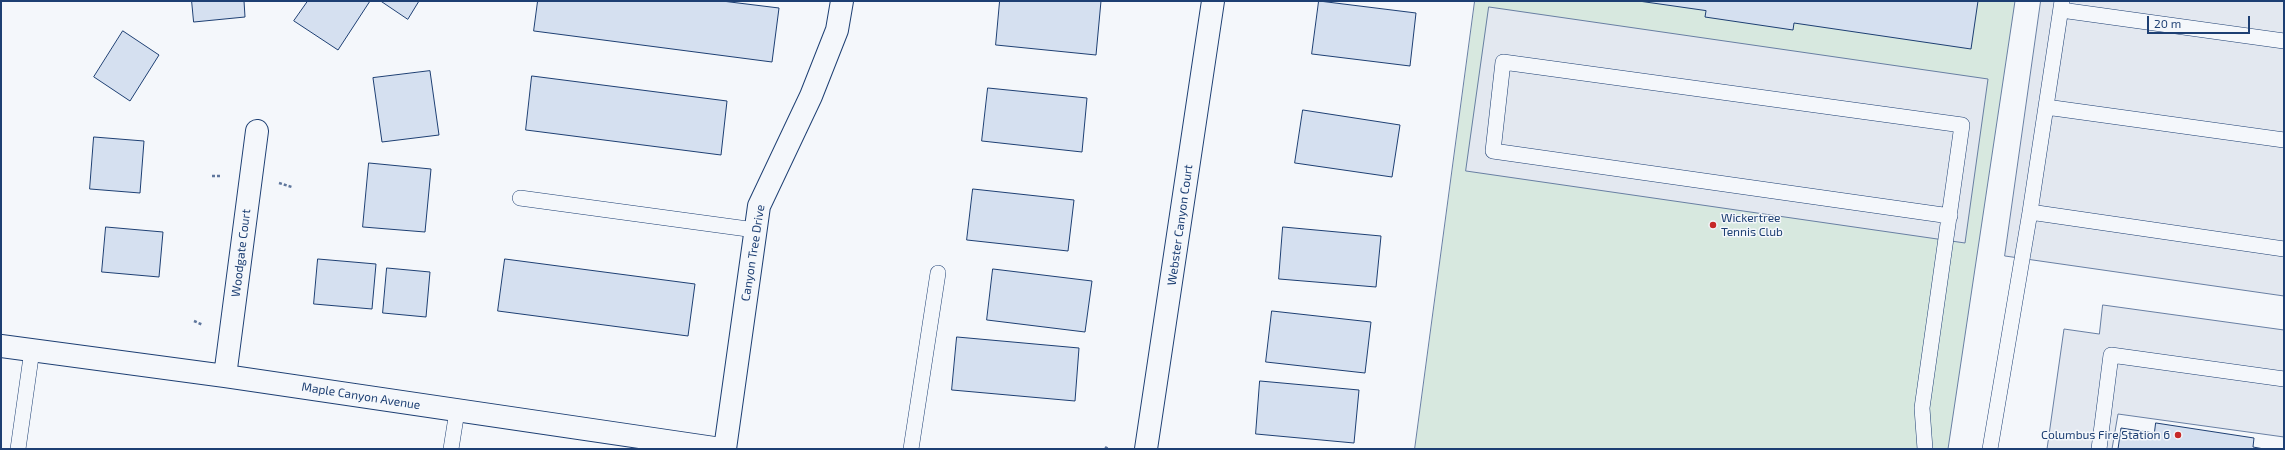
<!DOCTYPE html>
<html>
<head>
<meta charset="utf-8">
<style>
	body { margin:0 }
	#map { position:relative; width:2285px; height:450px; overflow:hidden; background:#f4f7fb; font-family:"Exo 2",sans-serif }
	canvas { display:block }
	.frame { position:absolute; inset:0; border:2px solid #1d3f73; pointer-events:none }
	.scale { position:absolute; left:2147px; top:16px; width:103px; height:18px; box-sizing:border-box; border:2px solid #1d3f73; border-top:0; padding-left:5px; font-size:12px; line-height:14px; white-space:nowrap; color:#1d3f73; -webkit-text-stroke:3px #f4f7fb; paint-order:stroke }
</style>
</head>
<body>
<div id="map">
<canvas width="2285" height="450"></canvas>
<div class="frame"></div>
<div class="scale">20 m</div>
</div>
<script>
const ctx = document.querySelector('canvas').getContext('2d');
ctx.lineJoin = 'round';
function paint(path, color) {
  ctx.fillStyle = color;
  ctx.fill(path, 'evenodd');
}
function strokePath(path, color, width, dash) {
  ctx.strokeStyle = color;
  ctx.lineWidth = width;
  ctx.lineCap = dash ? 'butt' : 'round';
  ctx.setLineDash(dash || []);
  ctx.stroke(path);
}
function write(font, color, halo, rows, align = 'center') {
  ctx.font = font + ' "Exo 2",sans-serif';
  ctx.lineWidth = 3;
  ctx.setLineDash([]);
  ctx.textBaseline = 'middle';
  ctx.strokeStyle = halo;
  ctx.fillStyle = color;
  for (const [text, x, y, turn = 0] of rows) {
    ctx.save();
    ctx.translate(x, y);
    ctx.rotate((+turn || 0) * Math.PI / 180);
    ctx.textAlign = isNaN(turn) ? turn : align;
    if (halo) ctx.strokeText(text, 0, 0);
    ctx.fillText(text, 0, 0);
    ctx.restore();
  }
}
const green = new Path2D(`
	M1475,1H2015L1948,449H1415Z`);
const parking = new Path2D(`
	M2041,1H2284V296L2005,256Z
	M1489,7L1988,79L1965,243L1466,171Z
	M2103,305L2284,330V437L2118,414L2112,449H2047L2064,329L2099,334Z`);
const building = new Path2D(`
	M192,1H244L245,17L194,22Z
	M308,1H370L338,50L294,21Z
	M381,1H419L408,19Z
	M538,1H722L779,8L772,62L534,31Z
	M1000,1H1101L1096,55L996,45Z
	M1319,1L1416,13L1410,66L1312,54Z
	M1639,1H1978L1971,49L1794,23L1793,30L1705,17L1706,11Z
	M123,31L159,55L130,101L94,77Z
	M430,71L439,135L382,142L373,78Z
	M532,76L727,101L721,155L526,130Z
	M988,88L1087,98L1082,152L982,141Z
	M1303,110L1400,125L1392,177L1295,163Z
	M94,137L144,141L140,193L90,189Z
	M369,163L431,169L425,232L363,227Z
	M973,189L1074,200L1068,251L967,240Z
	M106,227L163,232L159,277L102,272Z
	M1283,227L1381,236L1376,287L1279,279Z
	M318,259L376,264L372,309L314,304Z
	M505,259L695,284L688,336L498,311Z
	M387,268L430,272L426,317L383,313Z
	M993,269L1092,281L1085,332L987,320Z
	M1272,311L1371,322L1365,373L1266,362Z
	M957,337L1079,348L1075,401L952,390Z
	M1260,381L1359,390L1354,443L1256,434Z
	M2156,423L2254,438L2253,447L2264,449H2118L2121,428L2154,433Z`);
const path = new Path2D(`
	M212,176H222
	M279,183L292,187
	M194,321L203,325
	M1105,447L1108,449`);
const service = new Path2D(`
	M2061,10L2284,41
	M2046,107L2284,140
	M520,198L755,230
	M2030,212L2284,249
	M18,449L32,350
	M451,449L457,411
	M911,449L938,273
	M1925,449L1922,408L1962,125L1503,62L1493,151L1950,216
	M1990,449L2030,212L2062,1
	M2099,449L2111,355L2284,379`);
const minor = new Path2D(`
	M1,346L225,376L721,449
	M225,376L257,131
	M725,449L759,206L811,96L837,30L842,1
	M1146,449L1213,1`);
const markers = [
	[1713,225,4,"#c62828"],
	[2178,435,4,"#c62828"]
];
const poiNames = [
	["Wickertree",1721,218],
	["Tennis Club",1721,232],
	["Columbus Fire Station 6",2170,435,"right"]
];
const streetNames = [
	["Webster Canyon Court",1180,225,-82],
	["Woodgate Court",241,253,-83],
	["Canyon Tree Drive",753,253,-81],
	["Maple Canyon Avenue",361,396,9]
];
paint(green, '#d7e8df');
strokePath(green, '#687fa3', 1);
paint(parking, '#e3e8f0');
strokePath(parking, '#687fa3', 1);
paint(building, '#d5e0f0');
strokePath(building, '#1d3f73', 1);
strokePath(service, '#1d3f73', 16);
strokePath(minor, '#1d3f73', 24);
strokePath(path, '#5e769c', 2.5, [3, 2]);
strokePath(service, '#f4f7fb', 15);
strokePath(minor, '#f4f7fb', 22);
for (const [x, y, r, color] of markers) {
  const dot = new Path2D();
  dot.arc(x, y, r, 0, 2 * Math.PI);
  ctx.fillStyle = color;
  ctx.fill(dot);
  strokePath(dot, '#f4f7fb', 1.5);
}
write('12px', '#1d3f73', '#f4f7fb', poiNames, 'left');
write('12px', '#1d3f73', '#f4f7fb', streetNames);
</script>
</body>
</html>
